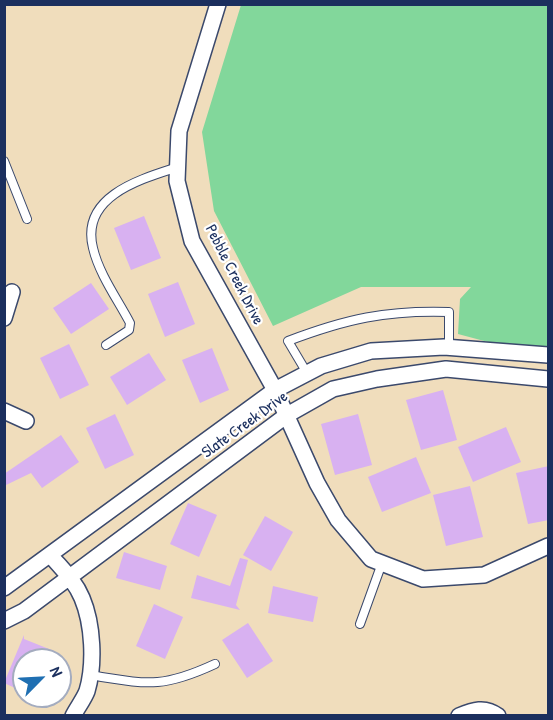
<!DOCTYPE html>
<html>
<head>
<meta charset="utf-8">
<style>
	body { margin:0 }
	#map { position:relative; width:553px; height:720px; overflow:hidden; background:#f0ddbc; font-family:"Patrick Hand",sans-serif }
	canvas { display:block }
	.frame { position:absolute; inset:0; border:6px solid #1b2f5e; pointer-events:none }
	.north { position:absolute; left:12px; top:648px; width:60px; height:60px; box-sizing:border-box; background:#fff; border:2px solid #a4acbf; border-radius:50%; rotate:66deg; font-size:16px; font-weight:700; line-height:24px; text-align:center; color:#1b2f5e }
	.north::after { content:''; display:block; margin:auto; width:21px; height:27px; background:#1f6fb2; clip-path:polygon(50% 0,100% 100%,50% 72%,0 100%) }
</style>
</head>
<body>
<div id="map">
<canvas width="553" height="720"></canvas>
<div class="frame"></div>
<div class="north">N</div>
</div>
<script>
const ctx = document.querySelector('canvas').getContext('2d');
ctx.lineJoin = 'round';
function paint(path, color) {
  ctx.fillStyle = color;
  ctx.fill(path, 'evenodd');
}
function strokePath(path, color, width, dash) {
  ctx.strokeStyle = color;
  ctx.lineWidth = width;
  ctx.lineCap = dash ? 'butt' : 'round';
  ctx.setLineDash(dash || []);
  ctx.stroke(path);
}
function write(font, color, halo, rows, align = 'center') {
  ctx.font = font + ' "Patrick Hand",sans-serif';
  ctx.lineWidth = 4.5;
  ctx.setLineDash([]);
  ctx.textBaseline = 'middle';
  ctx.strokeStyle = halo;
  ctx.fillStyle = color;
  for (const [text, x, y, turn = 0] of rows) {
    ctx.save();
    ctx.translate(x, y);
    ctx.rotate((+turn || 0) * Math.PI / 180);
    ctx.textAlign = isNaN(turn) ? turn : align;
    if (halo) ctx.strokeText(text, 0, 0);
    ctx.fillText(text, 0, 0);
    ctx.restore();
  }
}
const green = new Path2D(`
	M241,5H548V349L503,346L458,334L460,299L471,287H361L273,326L214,211L202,132Z`);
const building = new Path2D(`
	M144,216L161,258L131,270L114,228Z
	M178,282L195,324L165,337L148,294Z
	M91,283L109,309L71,334L53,308Z
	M69,344L89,385L60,399L40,358Z
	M212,348L229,390L200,403L182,360Z
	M149,353L166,380L127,405L110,377Z
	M443,390L457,440L421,450L406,400Z
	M115,414L134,455L105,469L86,428Z
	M358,414L372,465L335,475L321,424Z
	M506,427L521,462L473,482L458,447Z
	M61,435L79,462L42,488L31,473L4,486V474Z
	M416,457L431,493L382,512L368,477Z
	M549,466V520L528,524L516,473Z
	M470,486L483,537L446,546L433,495Z
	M188,503L217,515L199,557L170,544Z
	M265,516L293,532L271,571L243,555Z
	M124,552L167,566L160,590L116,578Z
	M240,558L248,560L236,605L240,610L191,598L197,575L230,586Z
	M273,586L318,597L313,622L268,613Z
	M154,604L183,617L165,659L136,646Z
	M248,623L273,661L247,678L222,640Z
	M24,635V639L54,651L51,660H24V692L4,683Z`);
const service = new Path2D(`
	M4,161L27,219
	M106,345L129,330L130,323C118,300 99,274 93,248C80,196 141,179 178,167
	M307,373L288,341C346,319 386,310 449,312V347
	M360,624L382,563
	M89,675C147,684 161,689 215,664`);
const minor = new Path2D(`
	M218,4L179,131L177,181L192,241L275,390L317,483L338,520L371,559L423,579L484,575L548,546
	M4,318L12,292
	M4,411L26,421
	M51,556C62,569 75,581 82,598C93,624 95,664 87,691C84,699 77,708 73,716
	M4,588L275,390L321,366L371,351L444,347L548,355
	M4,621L24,611L287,415L333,389L377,379L446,369L548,379
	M459,716C473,710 485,706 498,716`);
const streetNames = [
	["Pebble Creek Drive",234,275,63],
	["Slate Creek Drive",245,425,-36]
];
paint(green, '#82d79b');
paint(building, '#d8b1f1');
strokePath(service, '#3b496c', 10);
strokePath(minor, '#3b496c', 18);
strokePath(service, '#fff', 8);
strokePath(minor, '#fff', 15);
write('16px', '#1b2f5e', '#fff', streetNames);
</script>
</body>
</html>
